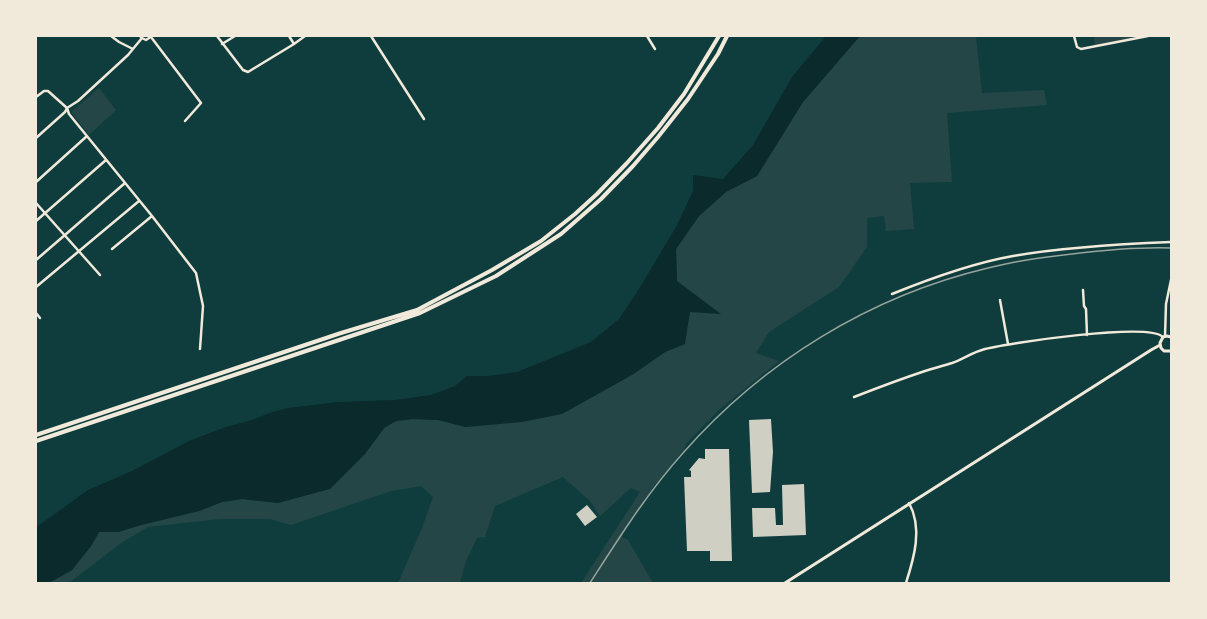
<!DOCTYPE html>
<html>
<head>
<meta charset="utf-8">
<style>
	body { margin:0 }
	#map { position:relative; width:1207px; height:619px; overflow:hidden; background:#0f3d3e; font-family:Signika,sans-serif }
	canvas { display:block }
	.frame { position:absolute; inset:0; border:37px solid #f1e9da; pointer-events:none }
</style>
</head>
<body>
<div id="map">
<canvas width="1207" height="619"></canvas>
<div class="frame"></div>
</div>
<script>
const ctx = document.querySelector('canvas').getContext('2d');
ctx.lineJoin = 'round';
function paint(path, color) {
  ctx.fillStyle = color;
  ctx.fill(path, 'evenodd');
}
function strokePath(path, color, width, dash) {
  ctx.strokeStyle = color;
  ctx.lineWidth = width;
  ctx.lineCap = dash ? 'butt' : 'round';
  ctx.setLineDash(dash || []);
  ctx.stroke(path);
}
const green = new Path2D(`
	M860,36H976L982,93L1044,90L1047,105L947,113L952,182L910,183L914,229L886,231L884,216L867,218V247L839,287L769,332L756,353L779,361L720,409L685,445V448L650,491L624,529L622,537L628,540L653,583H581L640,492L631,488L600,516L590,501L563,477L495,506L485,537L477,538L466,561L460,583H398L422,528L433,497L421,486L391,491L291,525L270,519H220L148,527L121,543L69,583H49L72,570L91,546L99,532H118L141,525L199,511L222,502L242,499L278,503L365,454L384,428L396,421L412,419L438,420L466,427L632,375L665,352L685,344L677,281L676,249L699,216L726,192L757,176L803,102Z
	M1094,36H1135V39L1095,47Z
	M99,88L116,110L89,135L71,112Z`);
const water = new Path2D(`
	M826,36H860L803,102L757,176L726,192L699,216L676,249L677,281L721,314L690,312L685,344L665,352L632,375L562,414L522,422L466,427L438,420L412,419L396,421L384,428L365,454L330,489L278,503L242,499L222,502L199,511L141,525L118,532H99L91,546L72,570L49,583H36V527L38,526L88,490L132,471L189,441L226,427L252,420L272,412L288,408L338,402L395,400L431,395L455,386L467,376H488L517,372L591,342L619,319L639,289L676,227L693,191V175L723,179L753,145L792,77Z`);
const building = new Path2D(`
	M771,419L773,452L770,492L752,493L749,420Z
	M705,449H729L732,561H710V551H687L684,477H691V471L689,470L699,458L705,459Z
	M804,484L806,535L753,537L752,508H775L776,525H783L782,485Z
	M587,505L597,517L585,526L576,514Z`);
const minor = new Path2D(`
	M111,36L119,42L133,49
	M140,36L142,38L146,40L152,36
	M217,36L243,70L248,72L294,44L289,36
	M371,36L424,119
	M647,36L655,49
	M1074,36L1077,47L1081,49L1148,36
	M151,37L201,103L185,121
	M222,44L235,36
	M294,44L305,36
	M36,97L44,91H48L67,108
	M67,108L69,114L152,216L196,273L203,306L200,349
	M36,138L65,112L67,108L78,101L128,55L142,38
	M36,182L87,136
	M36,203L100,275
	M36,221L106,160
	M112,249L152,216
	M36,260L125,183
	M36,287L139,201
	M1083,290L1084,306L1086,309L1087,335
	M892,294C929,279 973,263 1013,256C1065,247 1119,244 1171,242
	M1000,300L1008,344
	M36,313L40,318
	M1165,336L1166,304L1171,280
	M854,397C877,388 901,379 925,371C934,368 943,366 952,363C963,359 973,352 985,349C1009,343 1149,322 1163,337
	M906,583C914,558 923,528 909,503`);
const tertiary = new Path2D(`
	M1171,337L1167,336L1163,337L1160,343L1161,348L1164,351H1171
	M785,583L1151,350L1160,345`);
const trunk = new Path2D(`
	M36,435L341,333L417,310L492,270L541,241L575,214L597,194L627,163L658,128L684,94L719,36
	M36,441L420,313L496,276L561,234L601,199L633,166L658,137L688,99L718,54L727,36`);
const rail = new Path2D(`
	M590,583C619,538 647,493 683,453C763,362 870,296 988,268C1015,261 1044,257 1072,254C1105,250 1138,247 1171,248`);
paint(green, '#244646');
paint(water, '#0a2a2b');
paint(building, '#cfcfc3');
strokePath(minor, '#f1e9da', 2.5);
strokePath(tertiary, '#f1e9da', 3);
strokePath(trunk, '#f1e9da', 4);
strokePath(rail, '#97a49c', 1.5);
</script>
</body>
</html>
